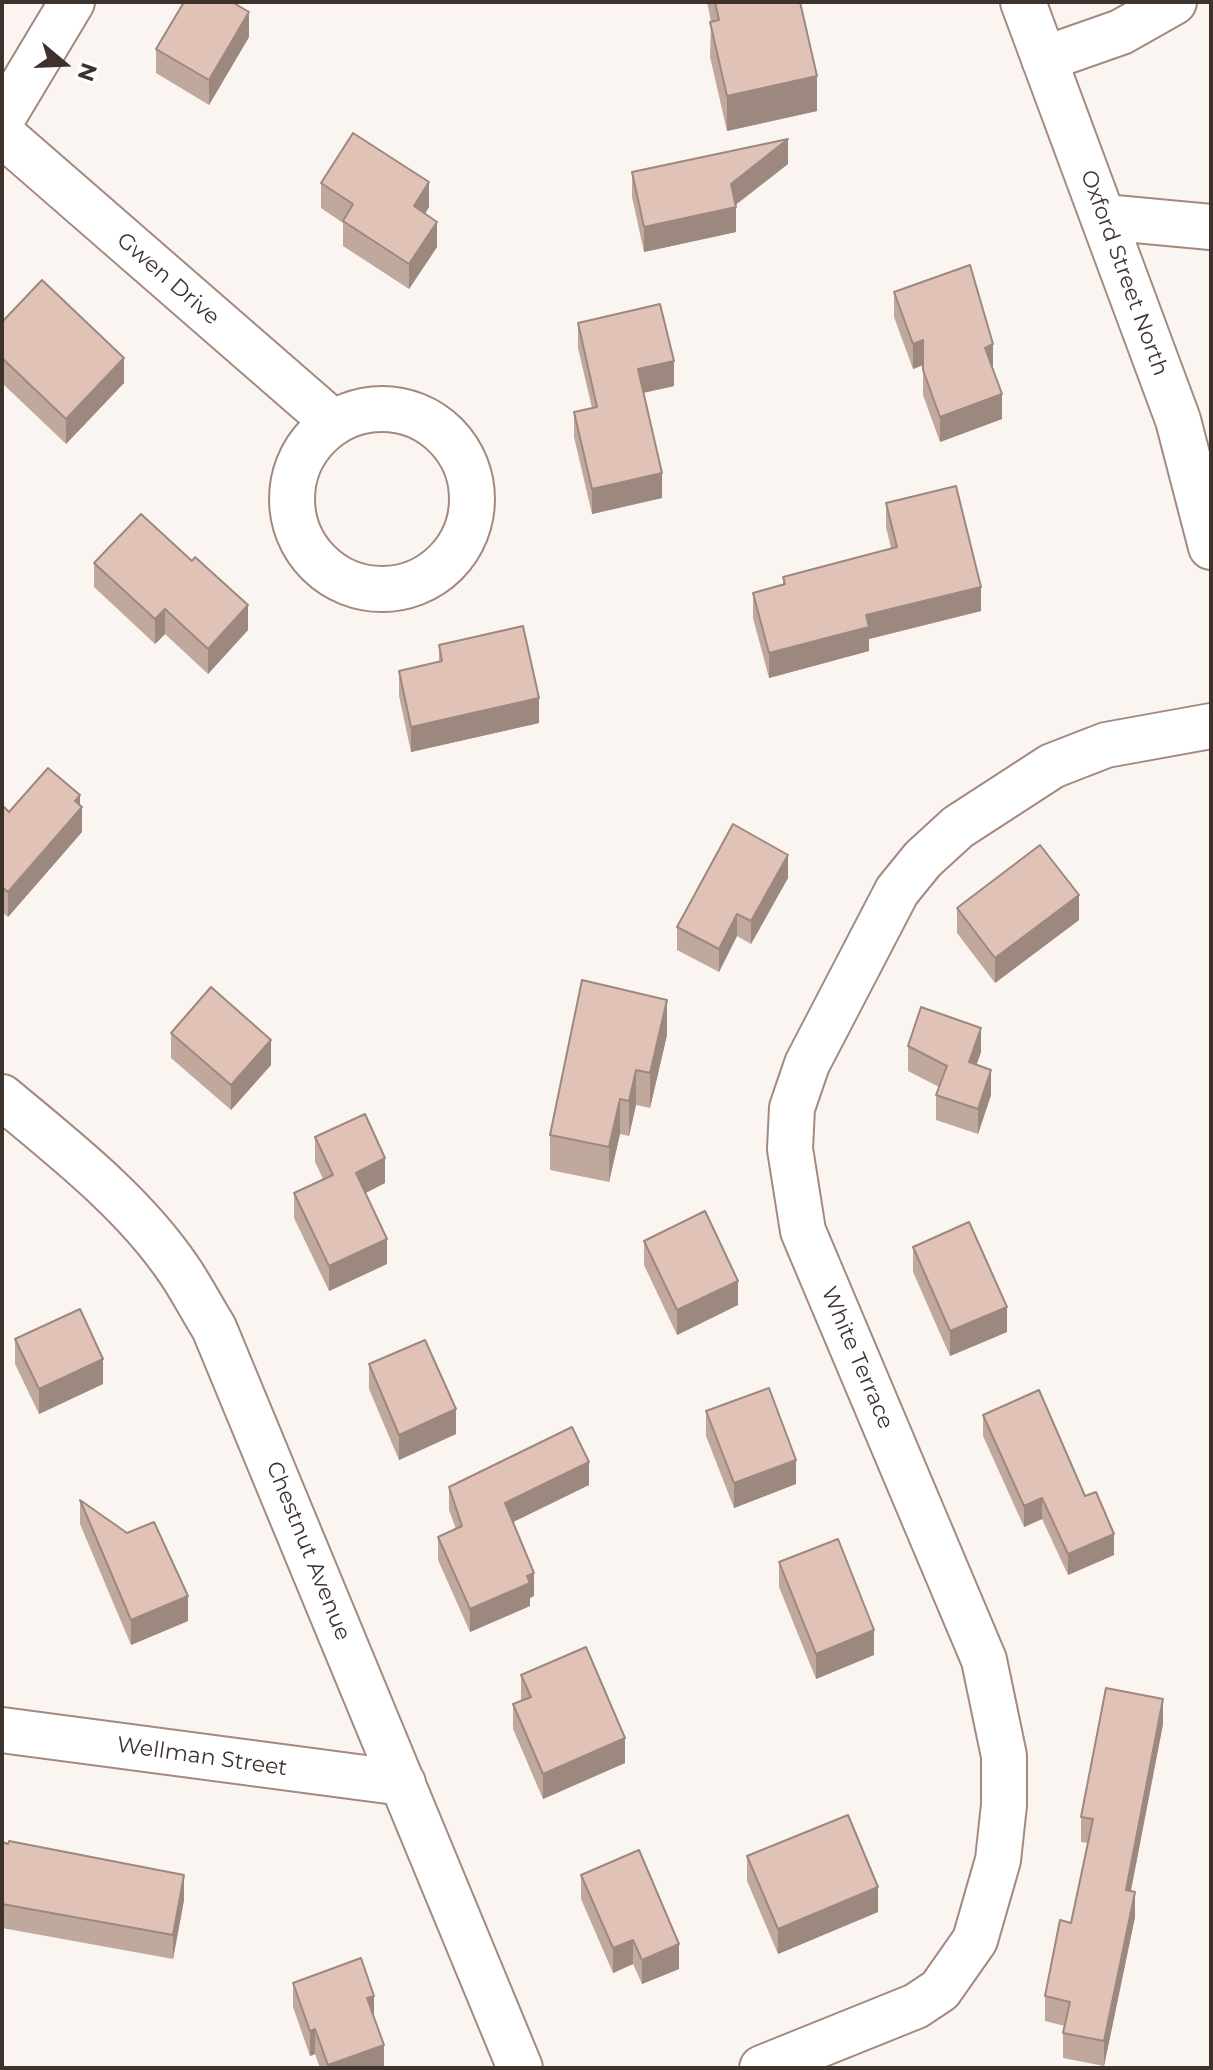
<!DOCTYPE html>
<html>
<head>
<meta charset="utf-8">
<style>
	body { margin:0 }
	#map { position:relative; width:1213px; height:2070px; overflow:hidden; background:#fbf5f2; font-family:Montserrat,sans-serif }
	canvas { display:block }
	.frame { position:absolute; inset:0; border:4px solid #3e322d; pointer-events:none }
	.north { position:absolute; left:24px; top:24px; width:80px; height:80px; -webkit-text-stroke:6px #fff; paint-order:stroke; rotate:109deg; font-size:22px; font-weight:700; line-height:32px; text-align:center; color:#3e322d }
	.north::after { content:''; display:block; margin:auto; width:28px; height:36px; background:#3e322d; clip-path:polygon(50% 0,100% 100%,50% 72%,0 100%) }
</style>
</head>
<body>
<div id="map">
<canvas width="1213" height="2070"></canvas>
<div class="frame"></div>
<div class="north">N</div>
</div>
<script>
const ctx = document.querySelector('canvas').getContext('2d');
ctx.lineJoin = 'round';
function strokePath(path, color, width, dash) {
  ctx.strokeStyle = color;
  ctx.lineWidth = width;
  ctx.lineCap = dash ? 'butt' : 'round';
  ctx.setLineDash(dash || []);
  ctx.stroke(path);
}
function paint(path, color) {
  ctx.fillStyle = color;
  ctx.fill(path, 'evenodd');
}
function write(font, color, halo, rows, align = 'center') {
  ctx.font = font + ' Montserrat,sans-serif';
  ctx.lineWidth = 6;
  ctx.setLineDash([]);
  ctx.textBaseline = 'middle';
  ctx.strokeStyle = halo;
  ctx.fillStyle = color;
  for (const [text, x, y, turn = 0] of rows) {
    ctx.save();
    ctx.translate(x, y);
    ctx.rotate((+turn || 0) * Math.PI / 180);
    ctx.textAlign = isNaN(turn) ? turn : align;
    if (halo) ctx.strokeText(text, 0, 0);
    ctx.fillText(text, 0, 0);
    ctx.restore();
  }
}
const minor = new Path2D(`
	M1044,59L1121,32L1174,2
	M2,119L72,2
	M2,134L334,423
	M292 499a90 90 0 1 1 180 0a90 90 0 1 1-180 0Z
	M2,1097C64,1149 133,1202 179,1270C192,1289 202,1309 214,1328L520,2068
	M2,1730L403,1783
	M762,2068L916,2006L940,1990L975,1940L998,1860L1004,1805V1756L984,1660L803,1231L790,1149L792,1108L807,1064L897,891L923,859L958,827L1052,766L1106,745L1211,726`);
const tertiary = new Path2D(`
	M1023,2L1178,420L1211,547
	M1104,217L1211,227`);
const wall = new Path2D(`
	M707,2H800L817,111L727,131L710,57L711,22Z
	M249,37L209,105L156,73V49Z
	M788,164L736,205V232L644,252L632,197V172Z
	M321,183L429,207L425,214L437,247L409,289L343,246V223L321,208Z
	M894,292L993,369L1002,419L940,442L923,395V365L913,369L894,317Z
	M2,322L124,383L66,444L2,383Z
	M578,323L674,386L643,393L662,498L592,514L574,437V412L592,408L578,348Z
	M886,503L981,611L869,639V651L769,678L753,618V593L783,585V577L891,548L886,527Z
	M94,563L248,630L208,674L165,634L155,644L94,587Z
	M439,645L539,723L411,752L399,696V671L439,662Z
	M2,805L9,812L80,805L82,832L8,917L2,912Z
	M788,878L751,944L737,936L719,972L677,950V927Z
	M957,908L1079,920L995,983L957,933Z
	M171,1033L271,1065L231,1110L171,1058Z
	M667,1035L650,1108L636,1105L629,1136L620,1134L609,1182L550,1170V1135Z
	M908,1046L981,1052L976,1065L991,1095L978,1134L936,1120V1095L939,1087L908,1071Z
	M315,1137L385,1183L365,1193L387,1264L329,1291L294,1218V1193L323,1179L315,1162Z
	M644,1241L738,1305L677,1335L644,1265Z
	M913,1247L1007,1332L950,1356L913,1272Z
	M15,1339L103,1384L39,1414L15,1364Z
	M369,1364L456,1434L399,1460L369,1389Z
	M706,1411L796,1484L734,1508L706,1436Z
	M983,1415L1085,1496L1114,1555L1068,1575L1042,1519L1024,1527L983,1436Z
	M589,1485L513,1522L534,1596L530,1598V1606L470,1632L438,1560V1537L456,1529L449,1510V1487Z
	M80,1500L188,1621L131,1645L80,1524Z
	M779,1562L874,1655L816,1679L779,1587Z
	M521,1675L625,1763L543,1799L513,1729V1704L521,1701Z
	M1163,1724L1131,1891L1135,1917L1104,2066L1063,2058V2033L1065,2026L1045,2021V1996L1071,1923L1088,1843L1081,1842V1817Z
	M2,1842L184,1900L173,1959L2,1928Z
	M747,1856L878,1912L778,1954L747,1881Z
	M581,1875L679,1969L642,1984L633,1964L613,1973L581,1899Z
	M293,1983L374,2018L384,2068H320L315,2054L310,2056L293,2007Z`);
const shadedWall = new Path2D(`
	M249,12V37L209,105V80Z
	M817,76V111L727,131V96Z
	M788,139V164L732,207H736V232L644,252V227L731,184Z
	M429,182V207L414,231V206Z
	M437,222V247L409,289V264Z
	M923,340V365L913,369V344Z
	M993,344V369L985,348Z
	M124,358V383L66,444V419Z
	M674,361V386L638,394V369Z
	M1002,394V419L940,442V417Z
	M662,473V498L592,514V489Z
	M981,587V611L869,639V651L769,678V653L866,615Z
	M248,605V630L208,674V649Z
	M165,609V634L155,644V619Z
	M539,698V723L411,752V727Z
	M80,795V810L82,807V832L8,917V892Z
	M788,855V878L751,944V921Z
	M1079,895V920L995,983V958Z
	M737,914V936L719,972V949Z
	M667,1000V1035L650,1108V1073Z
	M981,1028V1052L969,1087V1062Z
	M271,1040V1065L231,1110V1085Z
	M636,1070V1105L629,1136V1101Z
	M991,1070V1095L978,1134V1109Z
	M620,1099V1134L609,1182V1147Z
	M385,1158V1183L356,1198V1173Z
	M387,1239V1264L329,1291V1266Z
	M738,1281V1305L677,1335V1310Z
	M1007,1307V1332L950,1356V1331Z
	M103,1359V1384L39,1414V1389Z
	M456,1409V1434L399,1460V1435Z
	M796,1460V1484L734,1508V1483Z
	M589,1462V1485L505,1526V1503Z
	M1042,1498V1519L1024,1527V1506Z
	M1114,1534V1555L1068,1575V1554Z
	M534,1573V1596L530,1598V1606L470,1632V1609Z
	M188,1596V1621L131,1645V1620Z
	M874,1630V1655L816,1679V1654Z
	M1163,1699V1724L1126,1915V1890Z
	M625,1738V1763L543,1799V1774Z
	M184,1875V1900L173,1959V1935Z
	M878,1887V1912L778,1954V1929Z
	M1135,1892V1917L1104,2066V2041Z
	M633,1940V1964L613,1973V1948Z
	M679,1944V1969L642,1984V1960Z
	M374,1996V2021L367,1998Z
	M315,2029V2054L310,2056V2031Z
	M384,2045V2068H328V2065Z`);
const building = new Path2D(`
	M184,2H232L249,12L209,80L156,49Z
	M715,2H800L817,76L727,96L710,22L719,20Z
	M353,133L429,182L414,206L437,222L409,264L343,221L353,204L321,183Z
	M788,139L731,184L736,207L644,227L632,172Z
	M970,265L993,344L985,348L1002,394L940,417L923,370V340L913,344L894,292Z
	M42,280L124,358L66,419L2,358V322Z
	M660,304L674,361L638,369L662,473L592,489L574,412L597,407L578,323Z
	M956,486L981,587L866,615L869,627L769,653L753,593L785,584L783,577L897,547L886,503Z
	M141,514L192,561L195,557L248,605L208,649L165,609L155,619L94,563Z
	M523,626L539,698L411,727L399,671L442,661L439,645Z
	M48,768L80,795L75,801L82,807L8,892L2,887V805L9,812Z
	M733,824L788,855L751,921L737,914L719,949L677,927Z
	M1040,845L1079,895L995,958L957,908Z
	M582,980L667,1000L650,1073L636,1070L629,1101L620,1099L609,1147L550,1135Z
	M211,987L271,1040L231,1085L171,1033Z
	M921,1007L981,1028L969,1062L991,1070L978,1109L936,1095L947,1066L908,1046Z
	M365,1114L385,1158L356,1173L387,1239L329,1266L294,1193L333,1175L315,1137Z
	M705,1211L738,1281L677,1310L644,1241Z
	M969,1222L1007,1307L950,1331L913,1247Z
	M80,1309L103,1359L39,1389L15,1339Z
	M425,1340L456,1409L399,1435L369,1364Z
	M769,1388L796,1460L734,1483L706,1411Z
	M1039,1390L1085,1496L1096,1492L1114,1534L1068,1554L1042,1498L1024,1506L983,1415Z
	M572,1427L589,1462L505,1503L534,1573L527,1576L530,1583L470,1609L438,1537L462,1526L449,1487Z
	M80,1500L127,1533L154,1522L188,1596L131,1620Z
	M838,1539L874,1630L816,1654L779,1562Z
	M586,1647L625,1738L543,1774L513,1704L531,1697L521,1675Z
	M1106,1688L1163,1699L1126,1890L1135,1892L1104,2041L1063,2033L1070,2002L1045,1996L1060,1920L1071,1923L1093,1819L1081,1817Z
	M848,1815L878,1887L778,1929L747,1856Z
	M9,1841L184,1875L173,1935L2,1904V1842L8,1844Z
	M639,1850L679,1944L642,1960L633,1940L613,1948L581,1875Z
	M361,1958L374,1996L367,1998L384,2045L328,2065L315,2029L310,2031L293,1983Z`);
const streetNames = [
	["Oxford Street North",1124,273,70],
	["Gwen Drive",168,279,41],
	["White Terrace",857,1358,67],
	["Chestnut Avenue",308,1551,68],
	["Wellman Street",202,1757,8]
];
strokePath(minor, '#a4897d', 48);
strokePath(tertiary, '#a4897d', 48);
strokePath(minor, '#fff', 44);
strokePath(tertiary, '#fff', 44);
paint(wall, '#c1a89d');
paint(shadedWall, '#9d887f');
paint(building, '#e0c3b6');
strokePath(building, '#9d887f', 2);
write('22px', '#3e322d', '#fff', streetNames);
</script>
</body>
</html>
